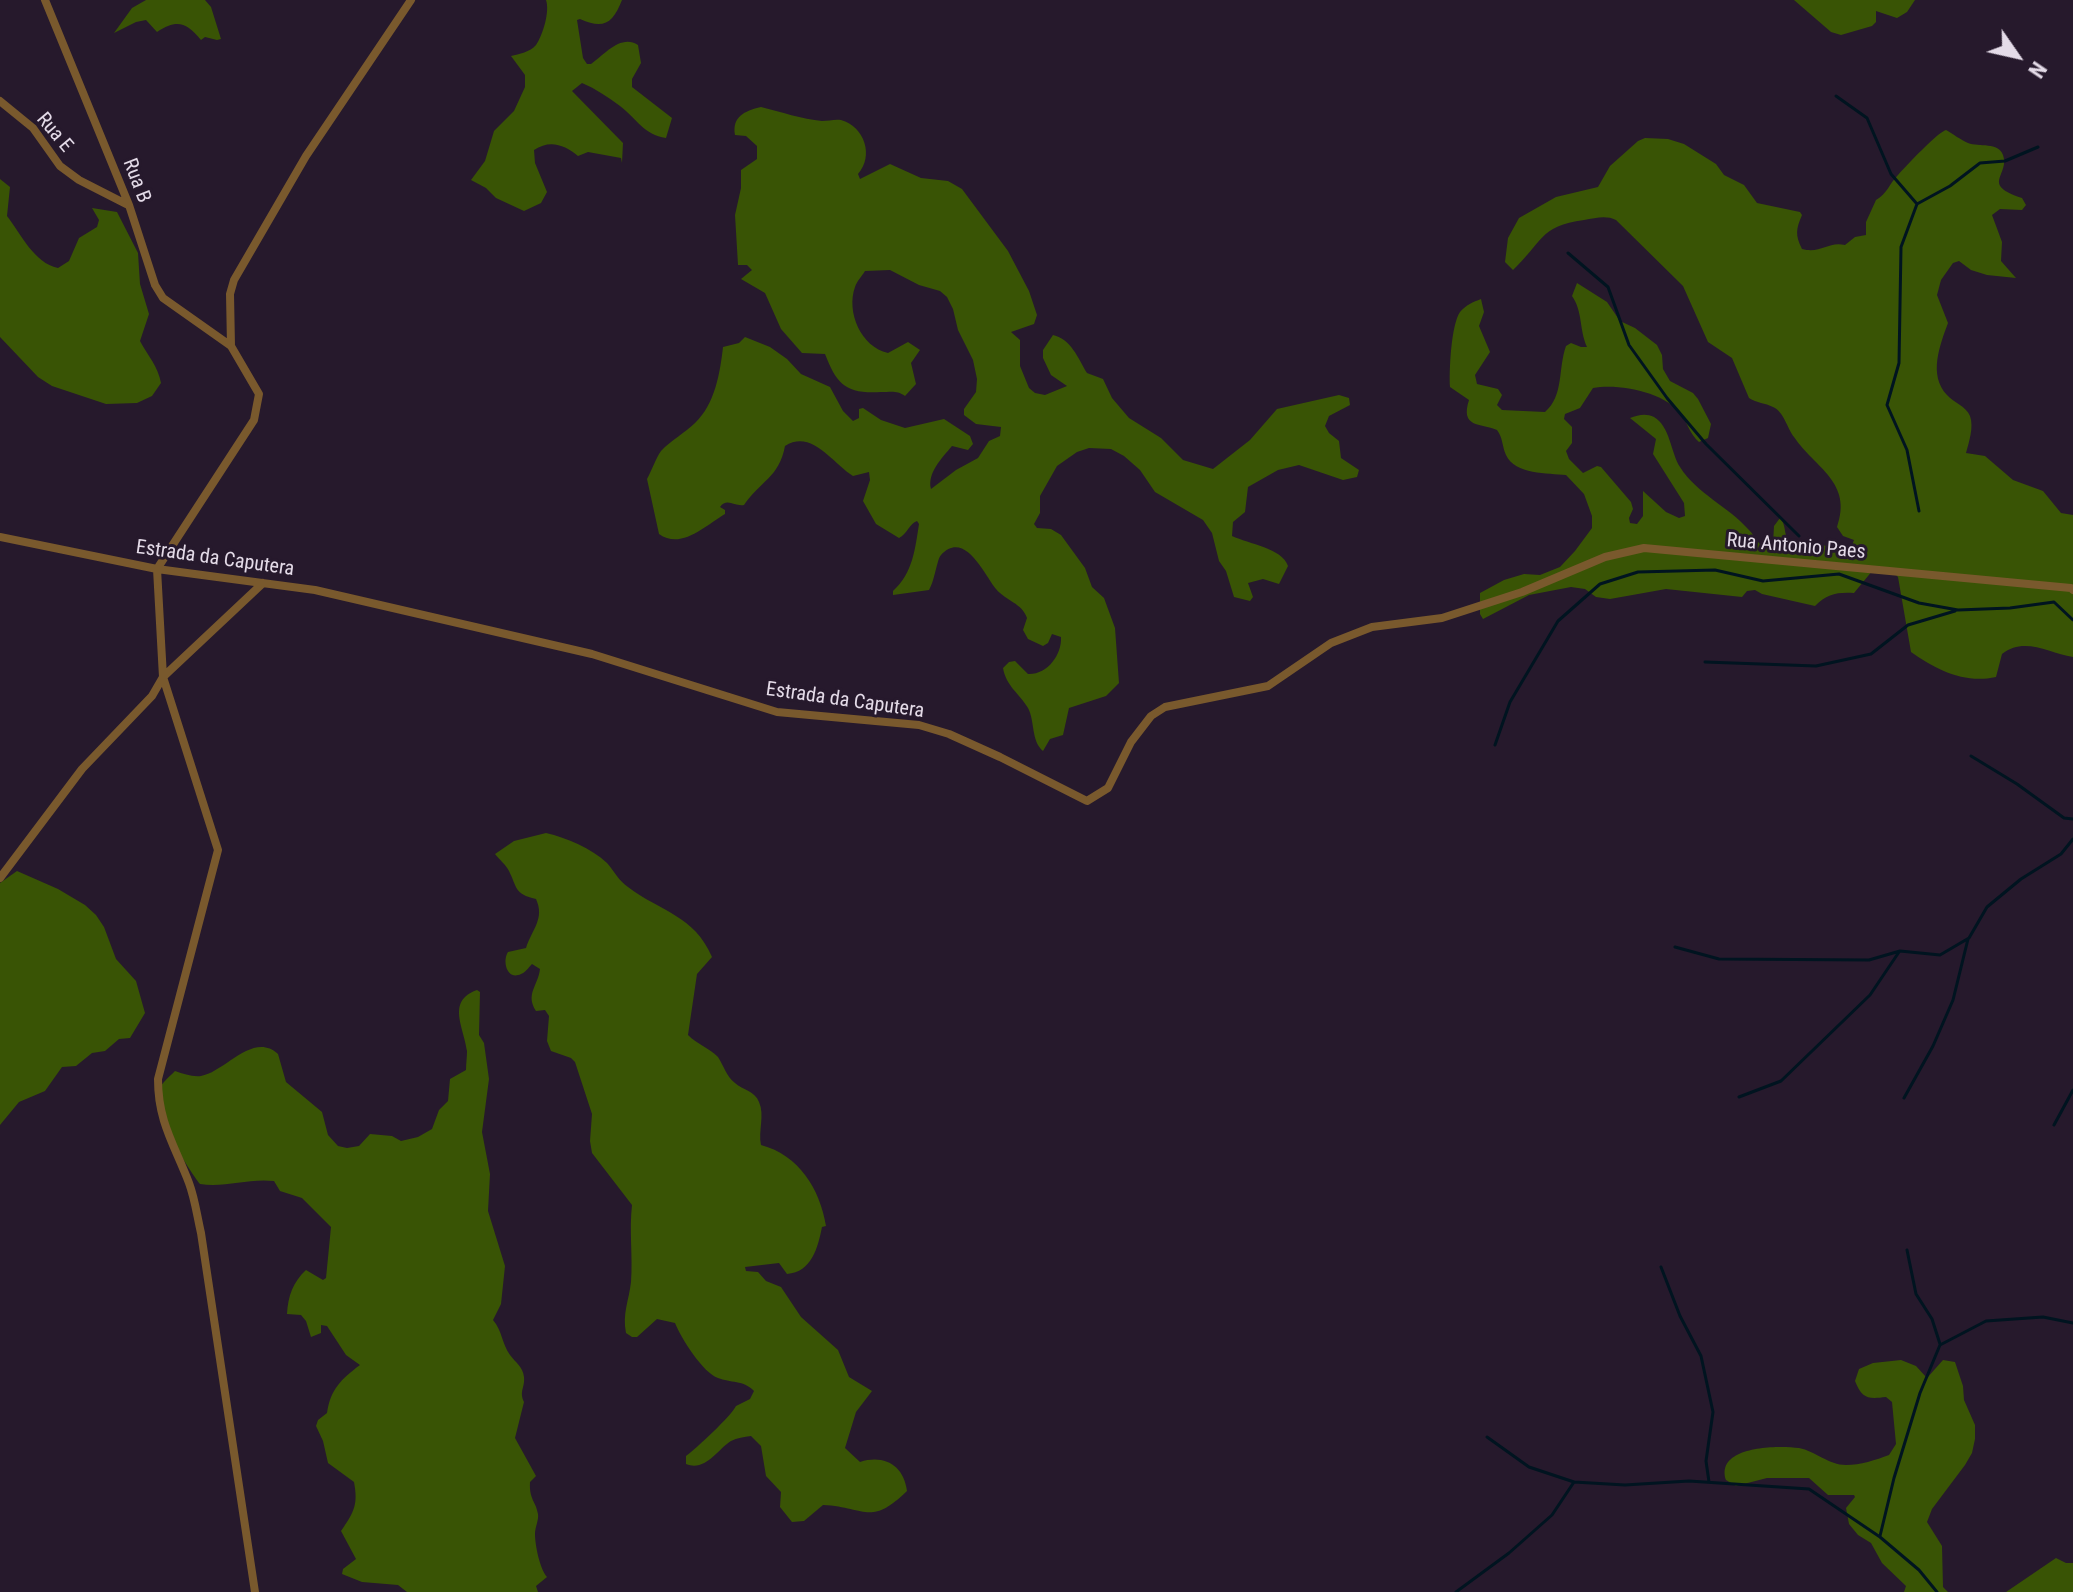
<!DOCTYPE html>
<html>
<head>
<meta charset="utf-8">
<style>
	body { margin:0 }
	#map { position:relative; width:2073px; height:1592px; overflow:hidden; background:#26192c; font-family:"Roboto Condensed",sans-serif }
	canvas { display:block }
	.north { position:absolute; left:1977px; top:16px; width:80px; height:80px; -webkit-text-stroke:6px #26192c; paint-order:stroke; rotate:124deg; font-size:22px; font-weight:700; line-height:32px; text-align:center; color:#e4dbe8 }
	.north::after { content:''; display:block; margin:auto; width:28px; height:36px; background:#e4dbe8; clip-path:polygon(50% 0,100% 100%,50% 72%,0 100%) }
</style>
</head>
<body>
<div id="map">
<canvas width="2073" height="1592"></canvas>
<div class="north">N</div>
</div>
<script>
const ctx = document.querySelector('canvas').getContext('2d');
ctx.lineJoin = 'round';
function paint(path, color) {
  ctx.fillStyle = color;
  ctx.fill(path, 'evenodd');
}
function strokePath(path, color, width, dash) {
  ctx.strokeStyle = color;
  ctx.lineWidth = width;
  ctx.lineCap = dash ? 'butt' : 'round';
  ctx.setLineDash(dash || []);
  ctx.stroke(path);
}
function write(font, color, halo, rows, align = 'center') {
  ctx.font = font + ' "Roboto Condensed",sans-serif';
  ctx.lineWidth = 6;
  ctx.setLineDash([]);
  ctx.textBaseline = 'middle';
  ctx.strokeStyle = halo;
  ctx.fillStyle = color;
  for (const [text, x, y, turn = 0] of rows) {
    ctx.save();
    ctx.translate(x, y);
    ctx.rotate((+turn || 0) * Math.PI / 180);
    ctx.textAlign = isNaN(turn) ? turn : align;
    if (halo) ctx.strokeText(text, 0, 0);
    ctx.fillText(text, 0, 0);
    ctx.restore();
  }
}
const forest = new Path2D(`
	M146,0H205L211,7L221,39L217,40L205,37L201,40C186,22 177,19 157,32L146,20L136,22L114,33L132,8Z
	M546,0H622C613,23 604,30 580,19L577,20L583,58L587,64H591C605,54 621,34 638,45L641,63L632,79V87L672,118L666,138C644,135 637,119 620,106C608,97 596,89 582,83L572,91L623,143L622,163L621,158L588,152L578,156C565,145 550,139 534,150L535,163L547,192L541,203L524,211L496,198L486,188L471,180L485,161L494,131L514,111L525,87V75L511,56C519,54 530,52 536,45C543,35 550,11 546,0Z
	M1794,0H1915L1907,12L1897,18L1876,11V22L1872,26L1841,35L1831,32Z
	M761,107C781,112 802,119 822,121C828,121 835,119 841,120C865,127 874,156 858,174L860,179L890,164L921,178L948,181L962,189L1008,251L1029,291L1037,315L1034,324L1011,332L1020,340V366L1029,388L1035,393L1045,395L1067,386L1051,375L1043,358V350L1053,335C1071,339 1078,358 1087,373L1103,379L1112,398L1129,418L1161,438L1183,460L1213,469L1250,440L1277,409L1339,395L1349,398L1350,405L1329,416L1325,426L1329,433L1339,441L1341,458L1359,470L1357,477L1343,480L1299,465L1278,470L1248,487L1245,512L1233,522L1232,536C1249,544 1282,548 1288,566L1279,584L1263,579L1248,583L1253,597L1250,601L1234,597L1226,571L1219,561L1212,533L1203,520L1155,492L1140,470L1124,456L1111,449L1089,448L1077,452L1057,466L1040,496V513L1034,524L1037,528L1051,529L1061,535L1085,568L1092,587L1104,598L1115,628L1119,683L1106,696L1069,708L1063,735L1050,739L1043,751C1031,741 1035,721 1028,708C1019,693 1006,686 1003,668L1009,662L1015,661L1028,674C1047,675 1062,655 1061,637L1052,634L1048,643L1043,646L1028,639L1023,630L1027,618C1022,603 1006,601 996,589C985,576 965,529 941,555C937,559 935,580 929,590L893,595V591C913,573 915,549 919,524L917,521C910,523 907,534 899,538L876,524L863,501L870,480L869,472L853,476C832,463 812,429 785,446C779,478 760,481 744,505C735,507 727,497 720,507L725,510V514C705,526 681,550 659,534L647,479C652,470 656,458 661,451C671,440 685,433 695,423C715,404 720,373 723,347L739,343L745,337L770,347L787,359L801,374L830,387L843,411L853,421L859,418V409L863,408L881,420L905,428L944,419L970,436L973,444L968,450L952,446C942,458 927,473 931,489L956,470L978,458L989,441L1000,436L1001,427L976,424L964,415V409L976,392L977,379L973,360L958,330L953,309L947,297L940,291L919,285L890,270L865,271C862,276 857,281 855,287C846,312 861,347 888,353L908,342L920,350L911,363L916,384L905,396C897,390 891,392 881,392C846,394 837,385 825,354L802,353L781,329L765,293L741,279L752,270L747,265H738L735,215L741,188V170L757,159V146L746,136L735,135C732,117 744,111 761,107Z
	M1946,130C1953,134 1961,140 1968,143C1979,147 1999,142 2003,155C2010,176 1980,184 2022,198L2026,205L2022,210L2000,209L1992,215L2002,242L2001,261L2016,278L1987,275L1971,270L1959,261L1953,263L1941,280L1937,295L1948,323C1940,345 1928,375 1947,395C1954,403 1966,406 1970,416C1974,427 1969,442 1966,453L1985,456L2013,480L2043,491L2061,513L2073,515V657C2049,653 2024,636 2002,654L1996,677C1964,684 1937,670 1911,652L1898,577L1888,567L1873,570L1854,593C1837,592 1827,594 1815,606L1762,594L1755,590L1747,591L1742,597L1666,589L1610,599L1596,597L1585,589L1571,587L1529,595L1483,619L1480,614V593L1504,580L1524,574L1540,575L1560,567L1575,551L1592,528V516L1584,494L1566,475C1548,473 1515,475 1506,455C1502,446 1503,438 1497,430C1480,423 1460,428 1469,400L1450,387C1449,371 1451,325 1460,312C1466,305 1473,302 1481,299L1484,312L1479,326L1490,352L1475,375L1477,384L1498,389L1502,395L1497,405L1502,410L1545,412C1564,396 1558,368 1566,346L1571,343L1581,347H1587C1579,329 1583,312 1572,296L1577,283L1607,302L1620,321L1635,328L1657,345L1662,355L1663,369L1670,381L1693,393L1698,399L1711,424L1708,438L1699,442C1690,434 1688,425 1682,415C1666,392 1618,383 1593,388L1580,408L1565,414L1564,419L1572,427V443L1566,451L1569,459L1583,473L1597,466L1601,467L1631,502L1633,509L1629,518L1630,523L1637,524L1643,516V491L1666,512L1679,518L1685,516L1684,503L1653,454L1656,439L1630,418C1638,415 1646,413 1654,417C1670,426 1671,453 1680,467C1697,494 1728,506 1749,530C1756,537 1757,544 1766,548L1773,544L1774,526L1780,518C1787,525 1783,536 1790,543L1843,547L1852,545L1854,540L1843,536L1837,527C1853,482 1815,468 1794,437C1787,428 1784,412 1773,407C1765,403 1757,403 1749,398L1732,358L1708,342L1683,286L1616,220C1606,215 1596,218 1584,220C1539,226 1542,243 1513,270L1505,262L1508,238L1519,218L1556,197L1598,187L1610,166L1638,141L1645,138L1668,139L1684,144L1716,164L1724,175L1744,185L1757,203L1800,212L1802,215C1796,229 1795,235 1802,249C1821,254 1828,241 1845,245L1855,237L1866,235V222L1876,200C1887,194 1889,184 1898,175C1906,166 1938,132 1946,130Z
	M0,179L10,187L7,216C21,234 34,263 58,268L69,261L79,238L97,227L99,220L92,208L117,212L138,253L140,284L149,314L140,341C148,356 158,366 161,383L152,396L137,403L106,404L52,386L38,377L0,337Z
	M546,833C567,838 591,848 607,863C614,871 619,881 628,887C661,912 694,915 712,957L697,974L688,1035C697,1044 709,1048 718,1057C724,1066 726,1076 735,1083C743,1090 755,1091 759,1102C765,1115 758,1131 761,1145C799,1155 820,1189 826,1226L822,1227C818,1247 812,1272 787,1274L779,1263L745,1267L746,1271L758,1272L766,1281L781,1287L801,1317L838,1350L849,1377L872,1391L856,1412L845,1448L860,1462C885,1454 904,1466 907,1491C870,1527 866,1507 823,1505L804,1521L792,1522L780,1507L781,1492L766,1476L761,1446L751,1436C744,1437 737,1438 731,1441C717,1450 705,1472 686,1464V1456C697,1448 731,1416 736,1406L750,1399L754,1391C744,1380 730,1383 718,1378C703,1373 681,1338 675,1323L657,1319L637,1337H632L626,1333C622,1314 629,1300 631,1282C633,1256 629,1231 632,1205L592,1153L590,1141L592,1114L575,1062L571,1058L551,1051L547,1041L549,1016L545,1010L536,1011C525,994 538,986 540,969L532,964C528,968 526,972 521,974C507,981 502,961 508,952L526,948C532,929 545,919 536,899C514,894 517,887 509,871C506,865 499,859 495,854L514,841Z
	M17,871L58,889L85,905L96,915L104,927L116,959L136,981L145,1013L130,1038L119,1039L105,1051L92,1053L76,1066L62,1067L45,1091L19,1102L0,1125V883Z
	M477,990L480,992L479,1035L484,1043L489,1079L482,1132L490,1174L488,1211L505,1266L501,1304L493,1320C502,1330 502,1344 510,1355C516,1363 523,1367 524,1377C525,1388 519,1391 524,1402L515,1438L536,1476L530,1482C529,1500 536,1501 538,1514C539,1520 535,1527 535,1534C535,1545 540,1569 547,1577L536,1586L538,1592H407L398,1585L362,1582L342,1574L343,1569L356,1559L341,1531C355,1511 358,1504 354,1482L328,1463L323,1441L316,1426L318,1420L327,1413C330,1390 341,1379 360,1365L346,1355L327,1326L321,1325V1333L311,1337L306,1321L301,1315L287,1314C288,1296 293,1282 306,1270L323,1280L326,1278L331,1227L302,1198L280,1191L274,1181C248,1178 225,1188 200,1184C189,1170 152,1111 156,1096C159,1085 168,1078 175,1071C184,1074 192,1077 201,1076C225,1072 253,1031 278,1054L286,1082L322,1112L328,1135L338,1146L347,1148L359,1146L370,1134L392,1136L401,1141L418,1137L432,1129L439,1110L448,1101L450,1079L466,1070C466,1064 467,1057 467,1051C464,1027 446,1001 477,990Z
	M1901,1360L1916,1366L1927,1378L1943,1360L1955,1362L1963,1386L1964,1400L1975,1425V1439L1972,1453L1965,1465L1932,1509L1927,1522L1942,1546L1943,1587L1948,1592H1904L1906,1586L1882,1563L1871,1543L1858,1535L1849,1524L1846,1508L1855,1497L1854,1495H1828L1809,1478H1767L1736,1486L1726,1480C1715,1446 1777,1445 1799,1448C1815,1451 1829,1465 1846,1465C1860,1465 1876,1460 1889,1455L1896,1444L1892,1402L1886,1397C1868,1399 1862,1399 1855,1381L1859,1369L1873,1363Z
	M2056,1558L2066,1563H2073V1592H2006Z`);
const stream = new Path2D(`
	M1836,96L1867,118L1891,174L1917,204L1901,247L1899,363L1887,405L1907,450L1919,511
	M1917,204L1950,186L1980,163L2005,161L2038,147
	M1568,253L1608,287L1629,345L1667,398L1706,444L1799,536
	M1705,662L1816,666L1871,654L1908,625L1955,611
	M1495,745L1510,702L1558,621L1600,584L1638,572L1715,570L1763,581L1839,574L1919,603L1958,610L2010,608L2054,602L2073,620
	M1971,756L2017,784L2064,818L2073,819
	M1675,947L1719,959L1869,960L1900,951L1940,955L1969,938L1987,907L2021,879L2061,854L2073,839
	M1739,1097L1781,1081L1870,995L1899,952
	M1904,1098L1933,1046L1953,1000L1968,939
	M2054,1125L2073,1090
	M1907,1250L1916,1294L1932,1319L1940,1344
	M1661,1267L1680,1316L1701,1356L1713,1412L1706,1461L1709,1482
	M1487,1437L1529,1467L1574,1482
	M1880,1536L1894,1478L1920,1393L1940,1345L1986,1321L2043,1317L2073,1323
	M1456,1592L1509,1553L1552,1515L1574,1482L1625,1485L1689,1481L1809,1489L1880,1537L1919,1570L1937,1592`);
const street = new Path2D(`
	M45,0L129,205L155,285L163,298L231,346
	M0,101L33,128L60,166L79,180L128,205
	M0,537L157,569L315,590L592,654L777,712L919,725L949,734L1000,757L1087,801L1108,788L1131,742L1151,716L1165,707L1268,686L1331,643L1372,627L1442,618L1522,592L1605,557L1644,548L2071,588L2073,590
	M163,677L218,850L158,1079C158,1122 174,1144 189,1183C195,1199 197,1216 201,1233L255,1592
	M163,677L263,583
	M0,878L82,769L152,696L163,677L157,569L254,420L259,394L231,346L230,294L234,280L306,156L411,0`);
const streetNames = [
	["Rua E",54,133,50],
	["Rua B",136,181,69],
	["Rua Antonio Paes",1796,547,5],
	["Estrada da Caputera",215,559,8],
	["Estrada da Caputera",845,701,8]
];
paint(forest, '#395405');
strokePath(stream, '#001420', 3);
strokePath(street, '#79592d', 8);
write('20px', '#e4dbe8', '#26192c', streetNames);
</script>
</body>
</html>
